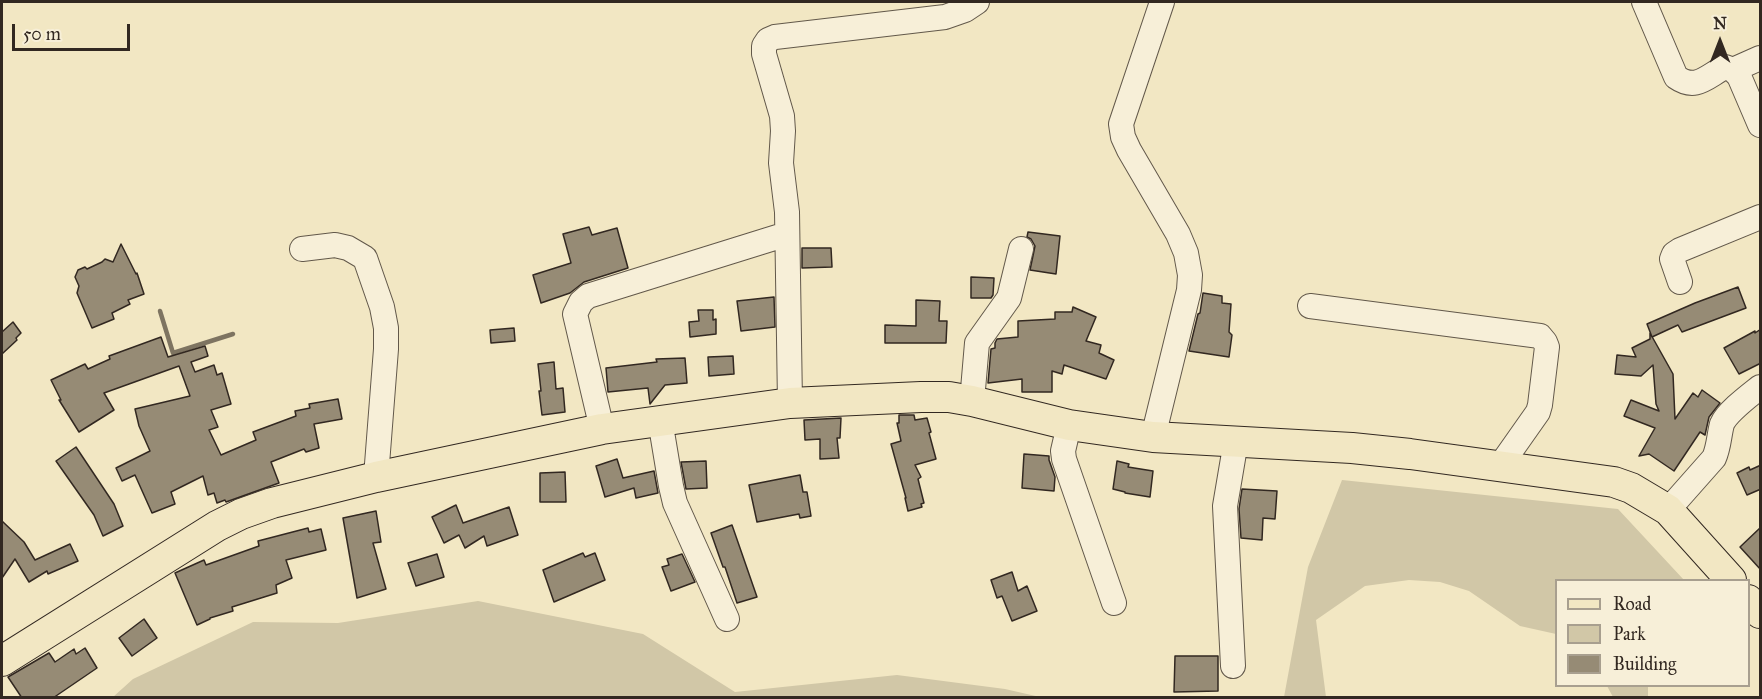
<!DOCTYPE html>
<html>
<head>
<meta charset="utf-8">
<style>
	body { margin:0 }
	#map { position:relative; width:1762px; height:699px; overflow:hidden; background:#f2e7c3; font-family:"IM FELL Great Primer",serif }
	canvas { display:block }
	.frame { position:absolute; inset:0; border:3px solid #322821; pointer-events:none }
	.legend { position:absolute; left:1555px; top:579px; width:195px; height:108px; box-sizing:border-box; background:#f7efd8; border:2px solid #a89f8f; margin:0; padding:8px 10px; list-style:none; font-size:18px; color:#322821 }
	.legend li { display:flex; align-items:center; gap:12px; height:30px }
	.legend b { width:30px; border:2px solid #a89f8f }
	.north { position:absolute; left:1690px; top:12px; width:60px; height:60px; -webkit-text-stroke:4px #f7efd8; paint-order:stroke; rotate:0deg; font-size:16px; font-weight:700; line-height:24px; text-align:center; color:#322821 }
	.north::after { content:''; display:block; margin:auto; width:21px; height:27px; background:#322821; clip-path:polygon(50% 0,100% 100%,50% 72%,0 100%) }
	.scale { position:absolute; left:12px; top:24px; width:118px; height:27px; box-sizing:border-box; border:3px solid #322821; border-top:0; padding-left:8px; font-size:18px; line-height:21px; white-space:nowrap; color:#322821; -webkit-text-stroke:4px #f7efd8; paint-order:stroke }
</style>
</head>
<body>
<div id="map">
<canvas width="1762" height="699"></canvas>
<div class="frame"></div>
<ul class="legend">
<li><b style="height:8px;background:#f2e7c3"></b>Road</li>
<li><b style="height:16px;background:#d1c7a7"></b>Park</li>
<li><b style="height:16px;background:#968b75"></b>Building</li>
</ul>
<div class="north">N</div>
<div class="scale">50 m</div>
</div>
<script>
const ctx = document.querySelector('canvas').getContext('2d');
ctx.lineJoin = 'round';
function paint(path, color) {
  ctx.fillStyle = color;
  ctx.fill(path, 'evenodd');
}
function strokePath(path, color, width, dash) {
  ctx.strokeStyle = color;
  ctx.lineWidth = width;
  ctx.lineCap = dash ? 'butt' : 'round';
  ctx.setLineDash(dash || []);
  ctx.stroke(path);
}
const green = new Path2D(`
	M1342,480L1618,509L1684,580H1556V634L1520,626L1469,591L1440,582L1409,580L1365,586L1316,620L1326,697H1284L1308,567Z
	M478,601L643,634L735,692L897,675L1005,689L1040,697H113L133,679L253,622L338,623Z
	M1607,686H1648V697H1613Z`);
const stream = new Path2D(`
	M160,311L173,353L233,334`);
const building = new Path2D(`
	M589,227L592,235L617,228L628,268L584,282L570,293L541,303L533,275L571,263L563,234Z
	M1028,232L1060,236L1056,274L1030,270L1035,246L1031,239L1027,237Z
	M121,244L136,274L137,273L144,294L128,300L130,304L112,313L114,319L92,328L77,293L79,286L75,277L78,270L85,267L87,269L102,262L105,259L113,262Z
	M802,248H831L832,267L802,268Z
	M971,277L994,278L993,295L991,298H971Z
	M1738,287L1746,308L1682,332L1678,325L1652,337L1647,324L1695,303Z
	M1203,293L1222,296V303L1231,304L1229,332L1232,335L1229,357L1189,351L1198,314L1200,313Z
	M774,297L775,327L741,331L737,301Z
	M916,300L940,301L939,321H947L946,343H885V325L916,326Z
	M1073,307L1096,317L1086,341L1101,345L1099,353L1114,360L1106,379L1064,365L1062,374L1052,371V392H1022V379L988,383L991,349L995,348V343L997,339L1018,337V321L1055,319V312H1072Z
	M698,310H713V320L716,319V334L690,337L689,322L699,321Z
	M13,322L21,333L16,338L17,340L2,354V332Z
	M514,328L515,341L491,343L490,330Z
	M1761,329V363L1739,374L1724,348L1755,331V333Z
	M1650,333L1673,374L1675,419L1693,393L1698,397L1702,390L1720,403L1709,417L1705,435L1700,432L1674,471L1649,454L1639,456L1655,428L1624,416L1631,400L1659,411L1656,404L1653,365L1641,376L1615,374L1617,355L1636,357L1632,348L1650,339Z
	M161,337L168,357L205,346L208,356L191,362L195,372L214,365L217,375L222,373L231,404L211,410L218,427L209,430L221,455L256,440L253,432L296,416L295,411L310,408L309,404L338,399L342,419L314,424L319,448L306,452L304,449L271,462L279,483L226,502L225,500L217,503L214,493L208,495L203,476L171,492L175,504L152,513L135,475L122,481L116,468L150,451L139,426L135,409L190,396L179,366L104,393L114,410L79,432L59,400H61L51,380L85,364L88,369L110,359L109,356Z
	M733,356L734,374L709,376L708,357Z
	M685,358L687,383L665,385L650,404L648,388L608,392L606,368L657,362L656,359Z
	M554,362L556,389L563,388L565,412L542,415L539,391H541L538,364Z
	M899,415H914L915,420L927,418L931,432L929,433L936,459L915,465L921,477L918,479L924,503L921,504L922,507L908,511L905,498H906L891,444L901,441L897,423H899Z
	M841,418L840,438H837L839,458L820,459V439L805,440L804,420Z
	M76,447L114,504L123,526L103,536L94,515L56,461Z
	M1024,454L1049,456V460L1055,477L1054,491L1022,488Z
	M617,459L623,478L654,471L658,493L636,498L634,488L605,497L596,466Z
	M706,461L707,488L686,489L681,462Z
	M1117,461L1129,464L1128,467L1153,471L1150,497L1125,493V492L1113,489Z
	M1761,465V489L1747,495L1737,473L1749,467L1750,470Z
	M565,472L566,502H540V473Z
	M800,475L803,492H807L811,516L800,518L799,514L757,522L749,485Z
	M1242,489L1277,491L1275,519L1263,518L1262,540L1241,538L1239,509Z
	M456,505L463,523L509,507L518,535L487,546L484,536L465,548L459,535L444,543L432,517Z
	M376,511L381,542L373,543L386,589L357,598L343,518Z
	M2,521L24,542L35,560L70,544L78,561L48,574L47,571L29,582L15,559L2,578Z
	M732,525L757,597L737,603L725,567H723L711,533Z
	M1761,527V570L1740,547Z
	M308,528L309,532L321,529L326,550L286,560L292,578L276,585L277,593L232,607L233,611L210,618V619L197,625L175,573L204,560L206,565L259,546L258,541Z
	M583,553L585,557L595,553L605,580L554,602L543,570Z
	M437,554L444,577L416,586L408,563Z
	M682,554L695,582L671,591L662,567L669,565L667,559Z
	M1012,572L1018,591L1027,586L1037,611L1012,621L1002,596L997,598L991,580Z
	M144,619L157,638L132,656L119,638Z
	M85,648L97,668L53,698H22L8,677L49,653L55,662L74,649L76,654Z
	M1175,656H1218V691L1174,692Z`);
const minor = new Path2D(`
	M1644,2L1676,77C1696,91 1706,77 1725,67L1733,70L1739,76L1760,125
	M1733,70L1760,58
	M302,249L335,245L348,248L365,258L382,307L386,328V349L376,477
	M1680,282L1672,259L1674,254L1680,250L1760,217
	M1310,306L1540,336L1545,342L1547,347L1540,405L1538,412L1500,466
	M972,401L977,343L1009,298L1021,249
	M790,403L787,212L781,163L783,131L782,116L764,54V46L768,40L775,37L945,17L965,10L977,2
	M660,420L671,486L675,503L727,619
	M1069,425L1063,451L1064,459L1114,603
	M602,429L575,314L581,302L588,296L787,234
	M1153,437L1189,290L1190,275L1186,253L1178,234L1129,150L1123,137L1121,124L1162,2
	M1668,510L1714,458C1719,447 1719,435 1722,424C1727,412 1750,395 1760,387
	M1233,666L1225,506L1236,441`);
const major = new Path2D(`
	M1748,600L1760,613
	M2,661L217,526L241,514L272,503L376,477L602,429L790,403L921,397H949L972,401L1069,425L1153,437L1352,448L1410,454L1614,482L1631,488L1668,510L1731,580`);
paint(green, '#d1c7a7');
strokePath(stream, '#7e7461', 4.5);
paint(building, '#968b75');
strokePath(building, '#322821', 1.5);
strokePath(minor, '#62584a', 26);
strokePath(major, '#322821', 32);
strokePath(minor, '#f7efd8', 24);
strokePath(major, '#f2e7c3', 30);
</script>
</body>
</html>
